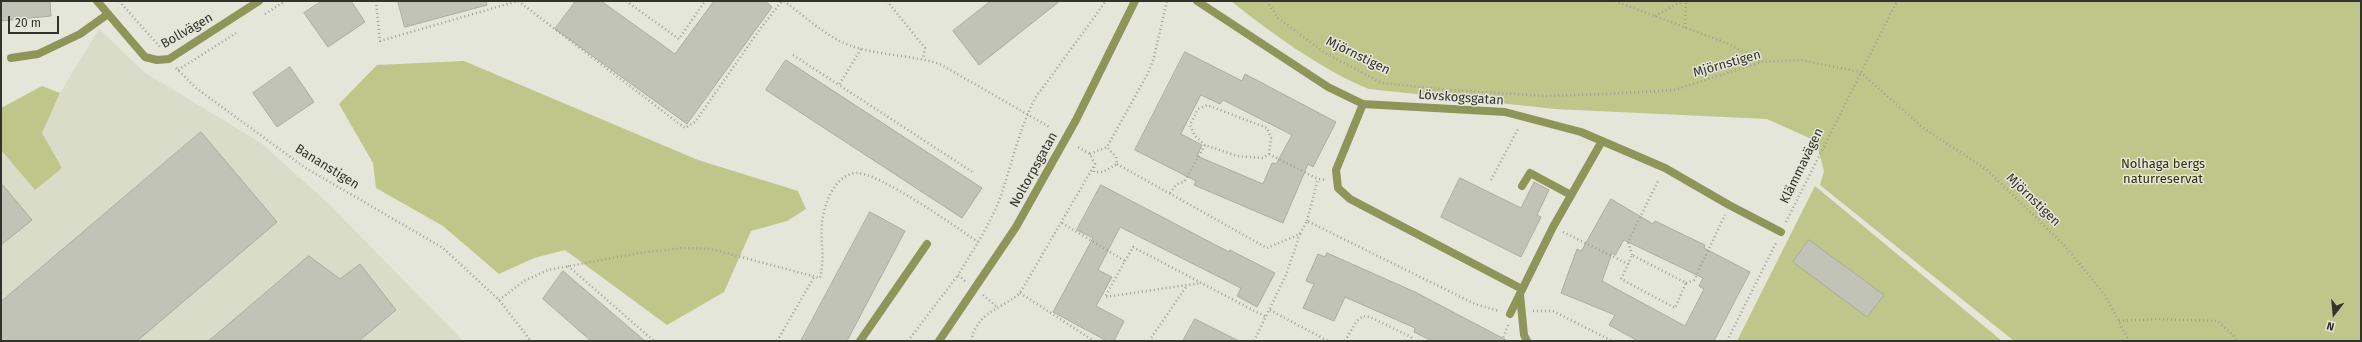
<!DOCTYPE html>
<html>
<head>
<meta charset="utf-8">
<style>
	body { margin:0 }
	#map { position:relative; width:2362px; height:342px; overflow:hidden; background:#e4e6d9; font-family:"Fira Sans",sans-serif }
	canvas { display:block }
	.frame { position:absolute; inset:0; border:2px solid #33332e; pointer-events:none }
	.north { position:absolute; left:2314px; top:294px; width:40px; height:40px; -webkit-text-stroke:3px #e4e6d9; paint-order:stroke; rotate:196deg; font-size:11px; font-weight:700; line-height:16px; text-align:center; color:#33332e }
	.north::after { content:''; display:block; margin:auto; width:14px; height:18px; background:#33332e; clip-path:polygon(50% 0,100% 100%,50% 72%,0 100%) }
	.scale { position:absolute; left:8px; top:16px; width:51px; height:18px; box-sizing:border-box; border:2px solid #33332e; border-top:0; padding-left:5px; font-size:12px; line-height:14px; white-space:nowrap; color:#33332e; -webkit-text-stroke:3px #e4e6d9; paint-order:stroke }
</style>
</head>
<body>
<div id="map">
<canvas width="2362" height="342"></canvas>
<div class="frame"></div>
<div class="north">N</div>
<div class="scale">20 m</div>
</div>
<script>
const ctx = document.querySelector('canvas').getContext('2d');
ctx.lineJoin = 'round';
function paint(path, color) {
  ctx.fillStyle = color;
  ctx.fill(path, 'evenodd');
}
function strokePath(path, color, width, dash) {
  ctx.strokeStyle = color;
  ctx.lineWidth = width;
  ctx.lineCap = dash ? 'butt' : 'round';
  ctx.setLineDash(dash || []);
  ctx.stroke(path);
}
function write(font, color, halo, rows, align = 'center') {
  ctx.font = font + ' "Fira Sans",sans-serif';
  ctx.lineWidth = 3;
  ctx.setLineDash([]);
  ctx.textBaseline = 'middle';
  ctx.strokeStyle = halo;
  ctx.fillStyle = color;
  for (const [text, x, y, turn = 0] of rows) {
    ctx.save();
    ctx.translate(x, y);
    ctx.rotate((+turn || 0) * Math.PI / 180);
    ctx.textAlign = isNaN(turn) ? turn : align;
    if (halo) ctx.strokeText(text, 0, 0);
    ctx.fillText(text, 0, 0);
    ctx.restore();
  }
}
const built = new Path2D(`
	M99,29L144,72L261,143L329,204L463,341H1V150L35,189L62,168L42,133L60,93Z`);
const green = new Path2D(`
	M1231,1H2361V341H2014L1820,185L1824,171L1816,141L1767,119L1555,109L1369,89C1325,72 1268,31 1231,1Z
	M464,61L698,160L798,191L806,209L787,221L751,231L724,292L667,325L565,250L534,258L499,274L443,226L376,188L373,163L339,104L377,65Z
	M42,86L60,93L42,133L62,168L35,190L1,150V108Z
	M1815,186L2002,341H1737Z`);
const building = new Path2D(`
	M1,1H50L51,16L1,21Z
	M322,1H351L365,22L328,47L304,13Z
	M398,1H486L487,5L405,27Z
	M576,1H601L675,54L714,1H765L772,7L687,124L555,29Z
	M991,1H1060L979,65L953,31Z
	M1185,52L1242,81L1245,74L1336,122L1313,167L1308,164L1283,223L1194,185L1196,181L1135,150ZM1201,95L1220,104L1223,100L1292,135L1276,164L1272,163L1263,184L1197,156L1202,145L1181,134Z
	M786,60L982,188L962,218L766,90Z
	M290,67L314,102L277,127L253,93Z
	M201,132L277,222L137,341H1V302Z
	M1460,178L1521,208L1534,182L1549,190L1537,215L1541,217L1521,257L1441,217Z
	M1,183L32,220L1,245Z
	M1101,185L1229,252L1230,250L1275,273L1257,307L1237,296L1241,288L1120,227L1098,270L1112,277L1096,306L1124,321L1114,341H1107L1053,312L1093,238L1077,230Z
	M1611,199L1653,224L1655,221L1705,245L1704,248L1750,272L1714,341H1638L1609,325L1615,315L1561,293L1577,249L1581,251ZM1624,240L1703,278L1699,286L1704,289L1685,326L1602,281L1612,253L1615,255Z
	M870,212L905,231L847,341H801Z
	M1809,240L1884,295L1867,317L1793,262Z
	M1327,253L1415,292L1508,341H1432L1414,332L1415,328L1345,297L1334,321L1303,308L1314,284L1306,281L1318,254L1325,257Z
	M309,256L340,279L360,264L396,310L359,341H209Z
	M563,271L645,341H591L543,299Z
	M1195,319L1239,341H1183Z`);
const path = new Path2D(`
	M119,1L161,48
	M376,1L380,41L518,1L685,128L695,122L760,29L782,1
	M626,1L679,39L705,1
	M784,1C803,15 822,33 844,43C874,56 909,54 940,64L1051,128
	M887,1L925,48L923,59
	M1267,1L1278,18L1325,53L1382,83L1450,90L1545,96L1607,94L1674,90L1762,62L1801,60L1860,72L1922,127L1987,170L2064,245L2105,295L2129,341
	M1615,1L1729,44L1762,62
	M265,14L285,1
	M1655,16L1683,1
	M1685,28L1686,1
	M861,49L839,85L974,173
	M793,55L839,85
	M176,68L196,88L304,167L443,248L499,300L531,341
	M178,70L236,33
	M1090,154L1107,147L1148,73L1154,57L1167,1
	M1269,154L1318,179L1326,180
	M1117,164L1267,248L1300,234L1307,221L1475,304L1499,311
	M1094,167V172H1103L1117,164L1116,157L1107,147
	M1491,180L1519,127
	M1170,193L1177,184L1184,182L1205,145L1237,156L1263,158L1269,154L1271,138L1267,128L1207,105L1198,109L1190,125L1195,136L1205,145
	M1307,221L1318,179
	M1786,222L1897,1
	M1062,223L1125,261L1105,297L1201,283
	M1563,232L1628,264L1621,279L1675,308L1686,283L1632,255L1628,264
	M1632,255L1628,242L1659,179
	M1125,261L1133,247L1266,317
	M568,266L654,341
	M965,281L958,275C973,250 990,225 1000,198C1012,164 1019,128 1036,97L1106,1
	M1686,283L1694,280L1725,215
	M1020,293L1094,341
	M983,295L996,306
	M499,300L524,281L548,270L639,253L683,248L711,249L820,278C826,256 818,233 824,212C827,196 839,173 857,173C880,173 956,227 978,242
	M1270,310L1328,341
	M1533,311H1553L1612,341
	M2119,321L2157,319L2217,321L2233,335L2236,341
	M777,341L814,277
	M908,341L958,275
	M971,341C978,310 1001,310 1020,293L1095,164L1090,154L1078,147
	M1149,341L1186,287
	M1254,341L1286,275L1300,234
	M1345,341L1356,322L1363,316L1370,317L1411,337L1413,341
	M1502,341L1508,325
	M1727,341L1776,243`);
const service = new Path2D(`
	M1363,104L1336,170L1338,188L1350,199L1522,289
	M1602,141L1665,168L1729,205L1781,232
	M1522,186L1530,173L1571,195
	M1520,295L1524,335L1527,341
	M860,341L927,244`);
const minor = new Path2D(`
	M97,1L145,57L157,60L169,59L259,1
	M1197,1L1328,87L1363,104L1505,112L1581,132L1602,141L1553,227L1510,314
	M11,58L38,54L80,34L108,14`);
const tertiary = new Path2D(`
	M939,341L1016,227L1076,120L1135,1`);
const streetNames = [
	["Bollvägen",187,31,-30],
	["Mjörnstigen",1358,56,26],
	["Mjörnstigen",1727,64,-16],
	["Lövskogsgatan",1461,98,4],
	["Klämmavägen",1802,166,-64],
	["Bananstigen",327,167,32],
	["Noltorpsgatan",1034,170,-61],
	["Mjörnstigen",2033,200,44]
];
const parkNames = [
	["Nolhaga bergs",2163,164],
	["naturreservat",2163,179]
];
paint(built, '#d9dcc8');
paint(green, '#bfc689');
paint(building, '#c2c3b7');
strokePath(building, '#aaaca0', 1);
strokePath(path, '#9fa096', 2.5, [1, 3]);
strokePath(service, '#8e9559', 8);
strokePath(minor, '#8e9559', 8);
strokePath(tertiary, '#8e9559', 8);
write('13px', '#33332e', '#e4e6d9', streetNames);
write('13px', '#2f3308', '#e4e6d9', parkNames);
</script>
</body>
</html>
